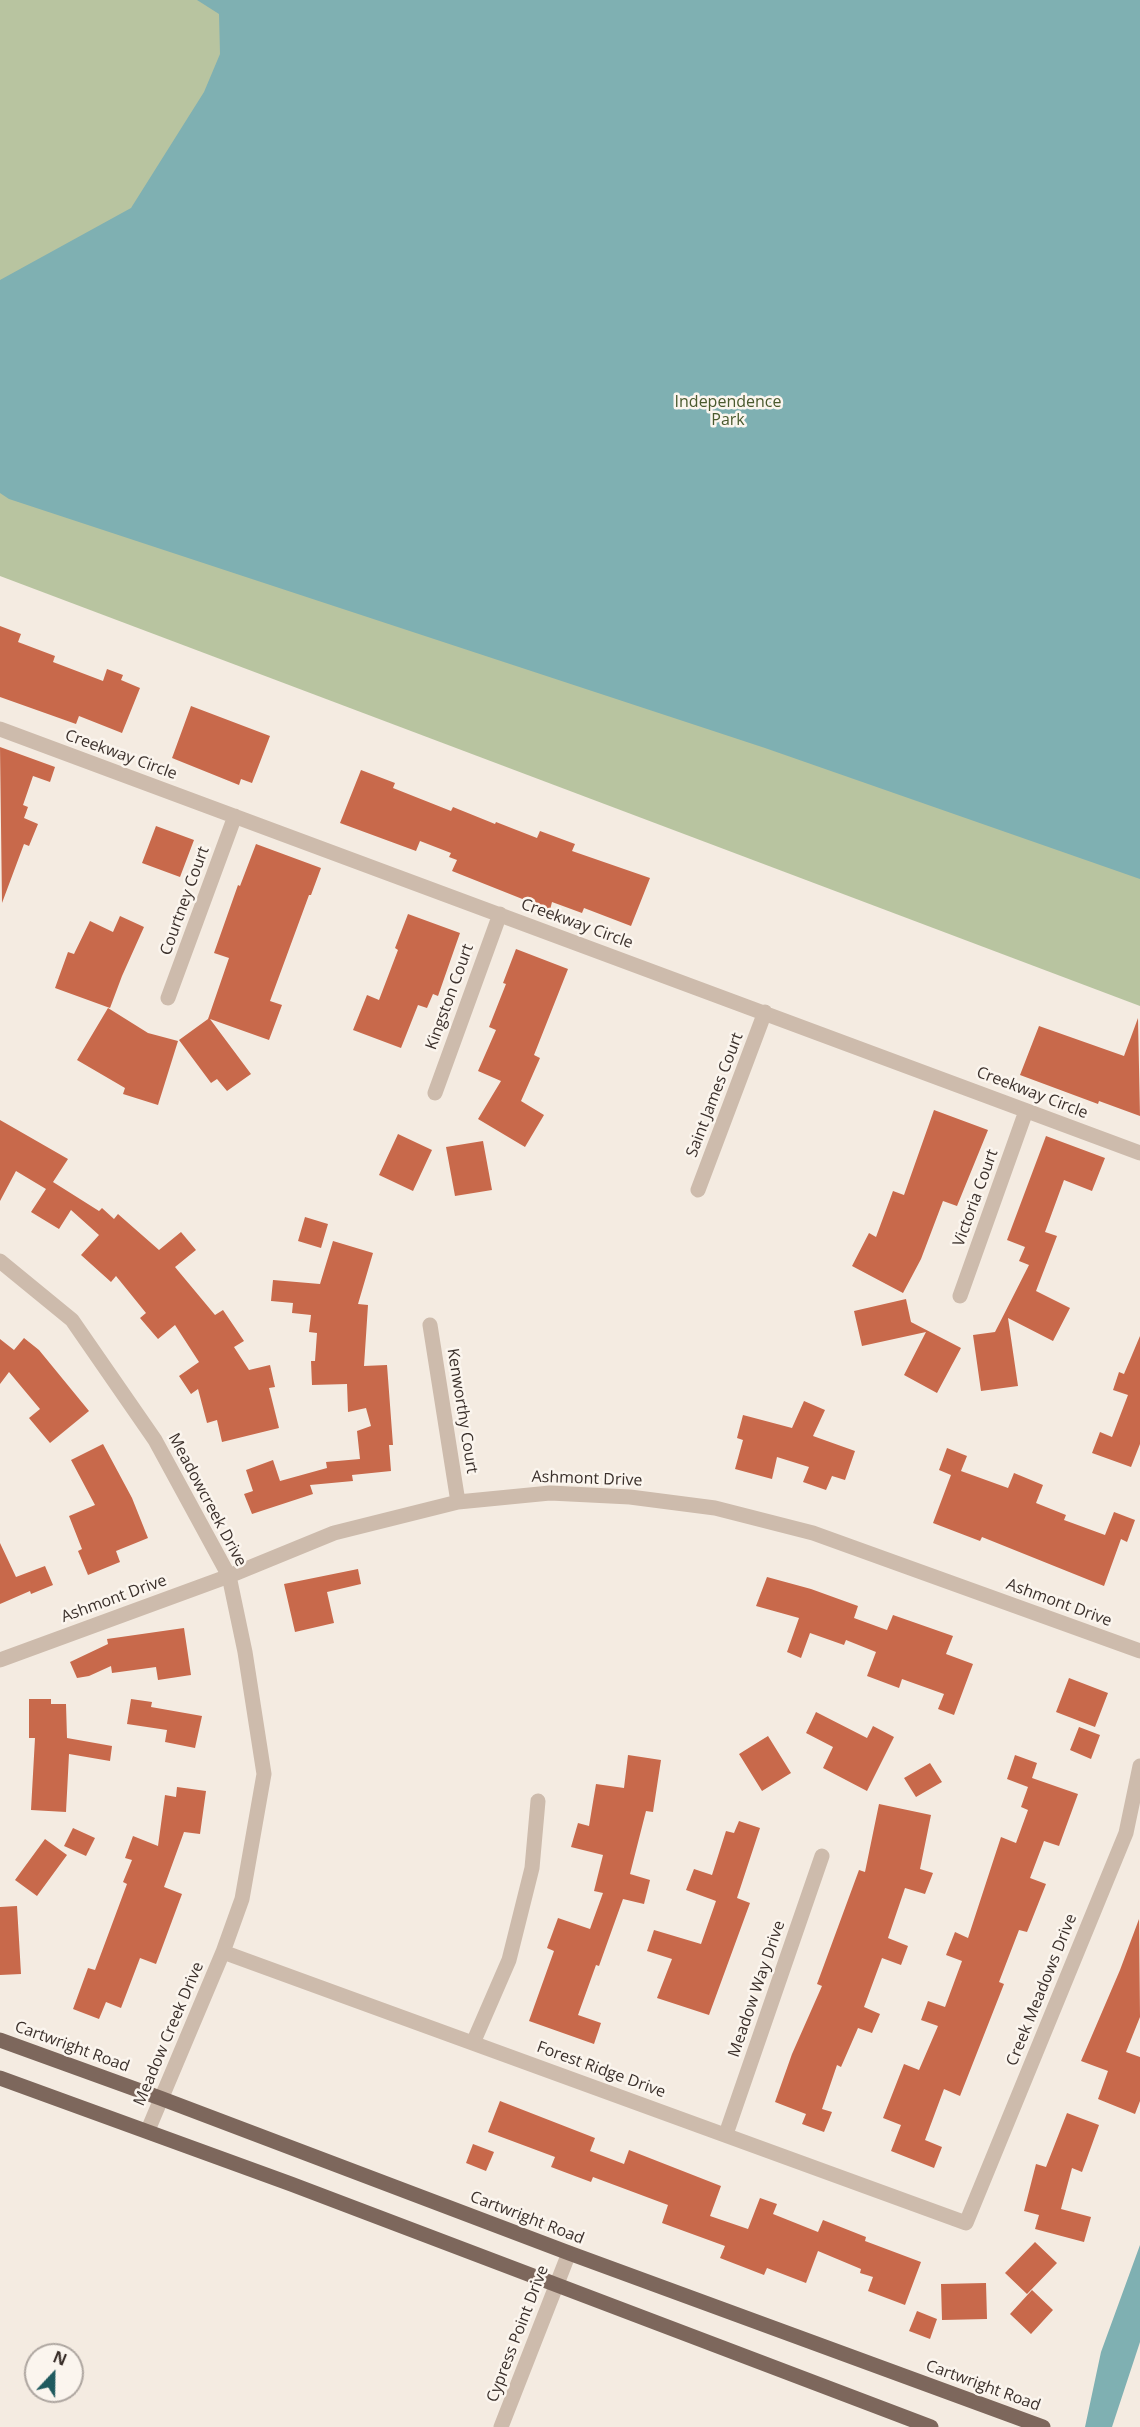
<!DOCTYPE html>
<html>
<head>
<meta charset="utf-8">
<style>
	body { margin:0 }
	#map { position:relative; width:1140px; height:2427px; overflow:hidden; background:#f4ebe1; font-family:"Open Sans",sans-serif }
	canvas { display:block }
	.north { position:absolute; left:24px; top:2343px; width:60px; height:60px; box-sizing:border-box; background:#fbf5ee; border:2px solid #aea6a0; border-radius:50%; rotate:22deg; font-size:16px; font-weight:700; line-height:24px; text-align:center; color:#3b302b }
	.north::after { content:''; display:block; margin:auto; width:21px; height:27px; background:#1f5a5e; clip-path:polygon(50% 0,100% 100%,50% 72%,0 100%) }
</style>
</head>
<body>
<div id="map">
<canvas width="1140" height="2427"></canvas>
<div class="north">N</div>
</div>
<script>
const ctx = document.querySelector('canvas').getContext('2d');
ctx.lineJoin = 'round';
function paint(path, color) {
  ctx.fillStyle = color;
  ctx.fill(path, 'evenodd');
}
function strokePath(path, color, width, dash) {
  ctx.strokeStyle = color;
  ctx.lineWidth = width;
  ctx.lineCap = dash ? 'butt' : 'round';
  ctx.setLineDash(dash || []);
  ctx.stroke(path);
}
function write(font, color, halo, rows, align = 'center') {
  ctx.font = font + ' "Open Sans",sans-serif';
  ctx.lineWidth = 5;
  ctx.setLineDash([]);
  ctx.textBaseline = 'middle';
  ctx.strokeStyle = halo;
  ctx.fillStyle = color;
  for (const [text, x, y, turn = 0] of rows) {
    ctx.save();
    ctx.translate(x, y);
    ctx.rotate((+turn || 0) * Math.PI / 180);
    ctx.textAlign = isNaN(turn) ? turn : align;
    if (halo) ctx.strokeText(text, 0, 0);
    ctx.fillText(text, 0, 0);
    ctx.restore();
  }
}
const green = new Path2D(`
	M0,0H1140V1006L0,576Z`);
const water = new Path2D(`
	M197,0H1140V879L765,748L9,499L0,493V280L131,208L204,92L220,54L219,14Z
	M1140,2245V2342L1112,2427H1085L1101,2352Z`);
const building = new Path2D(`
	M0,626L21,634L18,642L55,656L53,662L103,681L107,669L123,675L121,680L140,688L122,733L79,716L76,724L0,697Z
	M191,706L270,736L252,783L241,779L239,785L172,758Z
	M0,747L55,767L50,782L33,776L23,805L28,807L24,818L38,824L29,846L24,844L2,903Z
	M361,770L395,783L393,788L451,811L453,807L495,824L496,822L537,838L540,831L575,844L572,851L650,878L631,926L584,908L582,913L552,902L550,910L452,871L457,860L449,857L451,853L420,841L416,851L340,823Z
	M156,826L194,840L180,877L142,863Z
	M256,844L321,868L311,895H309L270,1001L282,1005L269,1040L210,1019L251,1074L227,1091L217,1079L211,1083L179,1040L208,1019L229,958L214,953L238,885L240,886Z
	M408,914L460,933L438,996L433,994L427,1008L418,1005L401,1048L353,1030L367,995L379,1000L398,950L395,948Z
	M120,916L144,927L122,976L110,1008L55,988L68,952L74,954L90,921L113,932Z
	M516,949L568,969L534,1055L540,1058L521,1101L544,1115L525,1147L478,1119L501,1081L478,1071L496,1030L489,1027L506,984L503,983Z
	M108,1008L148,1033L178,1041L158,1105L123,1094L125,1088L77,1060Z
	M1138,1018L1140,1116L1099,1101L1098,1104L1020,1075L1039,1026L1124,1056Z
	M934,1110L988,1130L957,1206L943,1201L921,1259L903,1293L852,1266L869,1233L876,1237L893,1191L904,1195Z
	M0,1120L68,1159L53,1182L99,1211L102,1208L114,1219L118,1214L159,1250L181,1232L196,1250L175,1267L215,1315L223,1310L244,1341L234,1347L249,1370L270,1365L275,1387L269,1388L279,1428L222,1442L217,1420L207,1423L198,1389L191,1394L179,1376L199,1362L175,1325L158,1339L140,1318L146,1313L116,1276L111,1282L81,1255L99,1235L71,1210L59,1229L31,1212L46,1189L16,1171L0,1201Z
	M398,1134L432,1150L413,1191L379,1175Z
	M1046,1136L1105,1158L1092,1191L1064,1180L1045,1232L1057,1236L1036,1291L1070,1308L1053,1341L1008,1318L1018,1386L981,1391L973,1335L995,1332L1029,1265L1019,1261L1025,1247L1007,1240Z
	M483,1141L492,1190L455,1196L446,1147Z
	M305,1217L328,1224L321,1248L298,1241Z
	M333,1241L373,1253L358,1304L368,1305L364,1366L387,1365L393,1445H389L391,1471L352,1475L353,1481L310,1485L313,1494L252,1514L244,1494L253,1491L246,1470L273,1460L280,1481L327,1468L326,1462L360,1459L357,1431L371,1426L366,1408L348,1412L347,1384L312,1385L311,1361H315L317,1333L309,1332L311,1315L292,1313L293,1303L271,1301L273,1280L320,1284Z
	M906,1299L911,1322L961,1348L937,1393L904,1375L926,1332L862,1346L854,1311Z
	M1140,1336V1444L1131,1467L1092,1453L1100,1432L1112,1437L1128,1395L1113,1390L1119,1372L1124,1374Z
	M24,1338L39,1350L89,1411L50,1443L29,1418L40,1409L9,1372L0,1384V1339L14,1350Z
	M804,1401L825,1410L813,1436L855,1451L845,1480L832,1476L826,1490L803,1482L809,1467L777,1457L772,1479L735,1469L743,1440L737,1438L743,1415L792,1428Z
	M103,1444L132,1498L148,1538L116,1551L120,1562L88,1575L78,1551L82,1549L69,1516L95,1505L71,1460Z
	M947,1448L967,1456L961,1471L1008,1488L1014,1473L1043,1485L1036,1503L1066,1515L1064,1520L1105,1535L1114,1512L1135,1520L1127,1542L1121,1539L1104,1586L982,1537L980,1541L933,1523L951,1475L939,1470Z
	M0,1543L16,1577L45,1566L53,1585L31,1594L30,1591L0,1604Z
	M358,1569L361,1584L327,1592L334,1623L295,1632L284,1584Z
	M767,1577L811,1589L858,1606L854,1618L887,1630L893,1615L953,1636L946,1654L973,1664L954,1715L938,1709L944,1694L902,1679L899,1688L867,1676L876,1652L846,1640L844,1645L810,1633L801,1658L787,1652L799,1618L756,1606Z
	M184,1628L191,1675L158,1680L156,1667L112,1673L111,1666L89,1676L77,1678L70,1662L108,1644L107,1639Z
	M1069,1678L1108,1693L1095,1727L1056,1712Z
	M29,1699H51V1704H66L67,1738L112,1746L110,1761L69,1754L66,1812L31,1810L35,1738H29Z
	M131,1699L152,1702L151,1707L202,1716L195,1748L165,1742L167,1730L127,1724Z
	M816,1712L867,1738L873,1726L894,1737L867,1791L823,1768L833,1747L806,1733Z
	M1079,1727L1100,1735L1091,1759L1070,1750Z
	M768,1736L791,1773L762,1791L739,1754Z
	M628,1755L661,1760L653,1812L646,1811L630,1874L650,1880L644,1904L623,1899L599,1966L596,1965L578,2015L601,2023L594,2044L529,2021L554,1951L547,1948L558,1918L590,1929L603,1893L594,1891L603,1855L571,1847L578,1823L589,1826L596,1784L624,1788Z
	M1015,1755L1037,1763L1032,1778L1078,1794L1059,1846L1044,1841L1030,1878L1046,1884L1027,1932L1019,1930L999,1982L1004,1984L960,2096L944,2089L925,2140L942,2147L934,2168L891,2151L901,2125L883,2118L904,2064L919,2070L938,2026L921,2020L928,2001L945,2007L962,1961L946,1955L955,1932L968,1938L1001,1837L1016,1843L1028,1810L1021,1807L1028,1787L1007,1779Z
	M930,1763L942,1782L916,1797L904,1778Z
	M177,1787L206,1791L200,1834L184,1832L164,1887L182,1894L156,1964L140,1958L121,2008L106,2002L99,2019L73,2009L88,1968L95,1970L127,1884L123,1882L132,1860L125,1858L133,1836L158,1846L165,1795L176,1797Z
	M879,1804L931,1815L920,1869L933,1873L925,1894L905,1888L888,1938L908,1946L901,1965L882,1958L864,2007L880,2014L872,2033L858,2028L841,2067L837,2065L822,2109L832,2112L824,2132L802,2124L806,2114L775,2102L792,2054L822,1986L817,1984L859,1870L865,1872Z
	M739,1821L760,1828L737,1898L750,1903L709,2015L657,1998L672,1959L647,1951L654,1930L701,1944L716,1901L686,1890L694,1869L712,1875L726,1831L734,1833Z
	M73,1828L95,1838L86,1856L64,1846Z
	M45,1839L67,1855L37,1896L15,1880Z
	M17,1906L21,1974L0,1975V1907Z
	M1139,1919L1140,2017L1126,2052L1140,2057V2101L1135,2114L1098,2099L1108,2071L1081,2061L1120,1970Z
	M500,2101L595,2138L590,2151L624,2164L629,2150L721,2186L710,2216L748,2229L760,2198L777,2204L773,2214L818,2232L823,2220L866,2237L865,2241L921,2262L905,2305L868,2291L873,2277L860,2273L861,2269L818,2251L806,2283L767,2268L764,2275L720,2258L725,2246L662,2223L668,2205L593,2177L591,2182L551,2167L555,2157L488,2132Z
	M1067,2113L1099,2125L1082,2172L1072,2168L1061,2209L1091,2217L1084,2242L1035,2229L1039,2215L1024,2211L1036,2164L1046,2167Z
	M473,2144L494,2152L486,2171L466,2163Z
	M1035,2242L1057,2263L1027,2294L1005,2273Z
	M986,2283L987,2319L942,2320L941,2284Z
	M1032,2290L1053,2310L1031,2334L1010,2314Z
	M917,2311L937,2319L930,2339L909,2331Z`);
const minor = new Path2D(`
	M0,729L1140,1153
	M168,998L235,816
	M435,1093L500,914
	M698,1190L765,1012
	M0,1261L72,1320L155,1440L229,1576L245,1652L264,1774L242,1899L223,1952L148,2130
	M960,1296L1026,1111
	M430,1325L458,1502
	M0,1660L229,1576L334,1533L458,1502L550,1493L630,1497L715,1508L813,1533L1140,1651
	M223,1952L966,2223L1126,1833L1140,1766
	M473,2043L509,1960L532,1868L538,1801
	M726,2134L822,1856
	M501,2427L569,2253`);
const major = new Path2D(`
	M0,2040L160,2098L569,2253L1043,2427
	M0,2078L291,2184L931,2427`);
const parkNames = [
	["Independence",728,402],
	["Park",728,420]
];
const streetNames = [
	["Creekway Circle",121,755,20],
	["Courtney Court",185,901,-70],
	["Creekway Circle",577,924,20],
	["Kingston Court",450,997,-70],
	["Creekway Circle",1032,1093,21],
	["Saint James Court",715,1095,-69],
	["Victoria Court",976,1198,-70],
	["Kenworthy Court",462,1411,81],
	["Ashmont Drive",587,1479,2],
	["Meadowcreek Drive",207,1500,62],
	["Ashmont Drive",114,1599,-20],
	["Ashmont Drive",1059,1603,20],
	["Meadow Way Drive",757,1989,-71],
	["Creek Meadows Drive",1042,1990,-68],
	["Meadow Creek Drive",169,2034,-67],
	["Cartwright Road",72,2047,20],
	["Forest Ridge Drive",601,2070,20],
	["Cartwright Road",527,2218,21],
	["Cypress Point Drive",518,2334,-69],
	["Cartwright Road",983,2386,20]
];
paint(green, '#b8c4a0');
paint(water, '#7fb0b2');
paint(building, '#c8694b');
strokePath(minor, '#cdbbac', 15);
strokePath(major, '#7d675c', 15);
write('16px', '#4a5a2e', '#fbf5ee', parkNames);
write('16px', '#3b302b', '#fbf5ee', streetNames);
</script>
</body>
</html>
